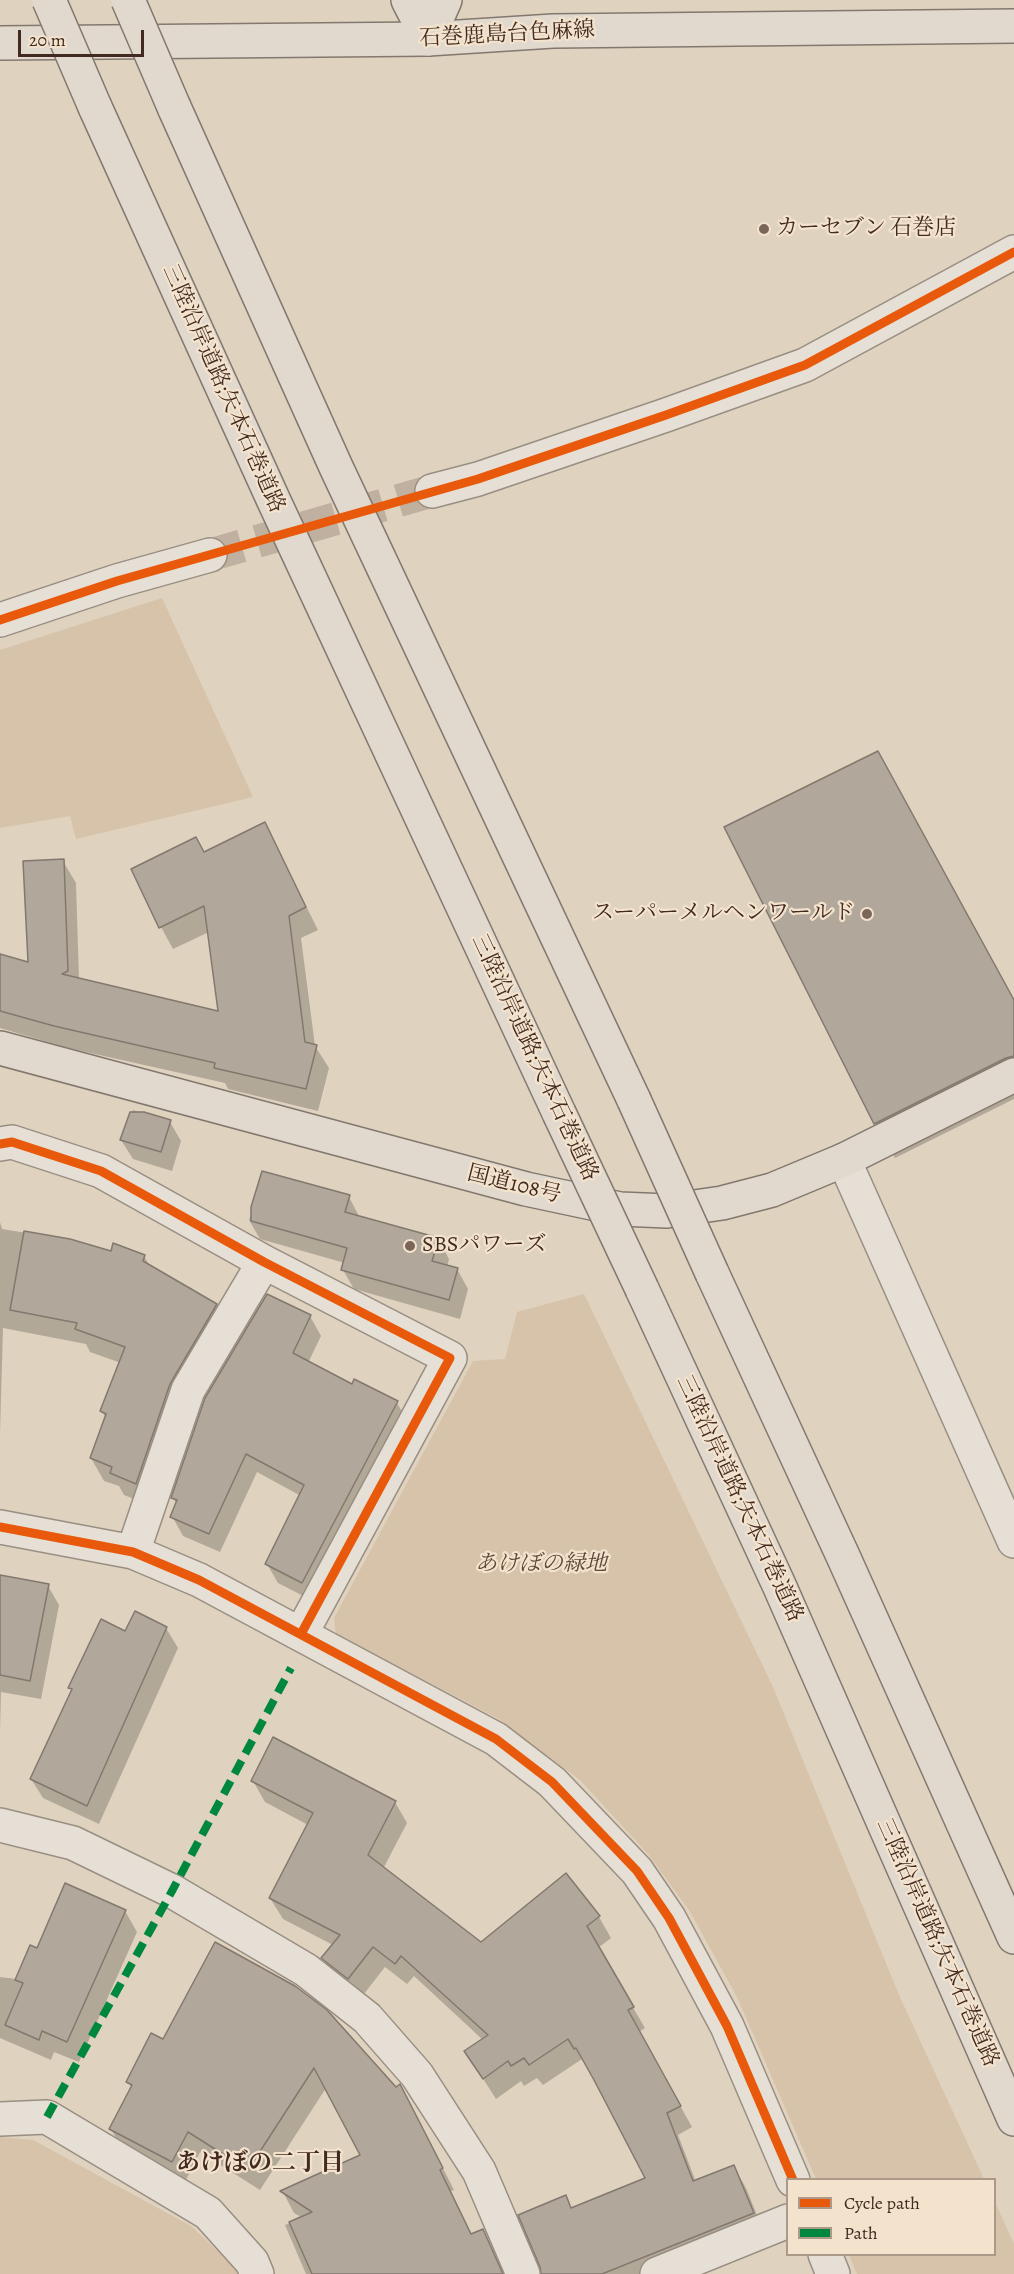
<!DOCTYPE html>
<html>
<head>
<meta charset="utf-8">
<style>
	body { margin:0 }
	#map { position:relative; width:1014px; height:2274px; overflow:hidden; background:#dfd2bf; font-family:Alegreya,serif }
	canvas { display:block }
	.legend { position:absolute; left:786px; top:2178px; width:210px; height:78px; box-sizing:border-box; background:#f3e3cd; border:2px solid #ad9988; margin:0; padding:8px 10px; list-style:none; font-size:18px; color:#432a20 }
	.legend li { display:flex; align-items:center; gap:12px; height:30px }
	.legend b { width:30px; border:2px solid #ad9988 }
	.scale { position:absolute; left:18px; top:30px; width:126px; height:27px; box-sizing:border-box; border:3px solid #432a20; border-top:0; padding-left:8px; font-size:18px; line-height:21px; white-space:nowrap; color:#432a20; -webkit-text-stroke:4px #f3e3cd; paint-order:stroke }
</style>
</head>
<body>
<div id="map">
<canvas width="1014" height="2274"></canvas>
<ul class="legend">
<li><b style="height:8px;background:#e8590c"></b>Cycle path</li>
<li><b style="height:8px;background:#00873e"></b>Path</li>
</ul>
<div class="scale">20 m</div>
</div>
<script>
const g = document.querySelector('canvas').getContext('2d');
g.lineJoin = 'round';
function fill(path, color) { g.fillStyle = color; g.fill(path, 'evenodd'); }
const shape = rows => new Path2D(rows.map(r => 'M' + r).join(''));
function trace(path, color, width, dash) { g.strokeStyle = color; g.lineWidth = width; g.lineCap = dash ? 'butt' : 'round'; g.setLineDash(dash || []); g.stroke(path); }
function label(font, color, halo, rows, align = 'center') {
  g.font = font + ' Alegreya,"Noto Serif JP",serif'; g.lineWidth = 4.5; g.setLineDash([]); g.textBaseline = 'middle'; g.strokeStyle = halo; g.fillStyle = color; for (const [text, x, y, turn = 0] of rows) {
    g.save(); g.translate(x, y); g.rotate((+turn || 0) * Math.PI / 180); g.textAlign = isNaN(turn) ? turn : align; if (halo) g.strokeText(text, 0, 0); g.fillText(text, 0, 0); g.restore();
  }
}
const green = shape([
	[162,598,253,797,76,839,70,816,0,828,0,650],
	[584,1294,773,1687,899,1995,984,2179,816,2179,737,1997,689,1910,648,1854,580,1780,497,1718,336,1634,334,1618,473,1361,505,1359,517,1312],
	[0,2137,33,2140,191,2226,235,2267,238,2274,0,2274],
	[995,2202,1014,2244,1014,2274,857,2274,849,2255,994,2254]
]);
const shadow = shape([
	[265,824,318,930,301,938,315,1046,329,1068,318,1111,228,1089,225,1083,68,1048,0,1028,0,956,30,964,63,861,76,883,79,979,220,1013,209,932,173,949,161,927,204,854],
	[1014,1002,1014,1099,895,1158,875,1123],
	[133,1110,170,1122,181,1141,172,1171,133,1159,121,1140],
	[263,1173,349,1197,360,1218,438,1239,449,1259,447,1267,457,1269,468,1289,460,1319,354,1289,343,1270,345,1263,260,1239,249,1220],
	[0,1222,2,1229,70,1240,112,1253,144,1256,151,1268,216,1305,229,1328,149,1505,124,1495,119,1486,104,1481,91,1458,106,1418,102,1411,121,1363,90,1352,86,1344,3,1328,0,1433],
	[310,1316,321,1336,308,1363,352,1386,397,1403,408,1422,313,1601,278,1583,267,1564,301,1496,257,1472,220,1552,183,1536,172,1516,177,1505,173,1498],
	[0,1576,48,1586,59,1605,41,1699,1,1692,0,1731],
	[135,1613,166,1628,178,1648,99,1824,43,1798,31,1779,72,1692,70,1688,126,1633],
	[253,1781,395,1802,407,1823,383,1869,481,1944,599,1917,611,1938,598,1948,645,2028,639,2032,692,2127,678,2135,696,2182,734,2167,746,2188,765,2235,666,2274,543,2274,565,2197,572,2209,647,2179,595,2080,582,2059,543,2085,537,2078,524,2086,521,2081,496,2099,466,2052,483,2040,414,1976,407,1984,385,1967,360,1999,335,1979,323,1958,333,1945,283,1919,270,1898,308,1825,265,1802],
	[125,1911,137,1932,79,2062,54,2052,51,2060,0,2038,0,1977,16,1979,38,1950],
	[216,1944,412,2107,454,2190,451,2191,472,2235,483,2231,504,2274,306,2274,285,2225,303,2218,294,2213,283,2192,362,2155,326,2088,260,2190,200,2152,185,2182,123,2151,111,2129,132,2088,128,2082,164,2041]
]);
const building = shape([
	[878,751,1014,1000,1014,1056,1006,1058,874,1124,724,827,878,751],
	[265,822,306,907,289,916,305,1042,317,1045,306,1089,214,1068,215,1063,54,1026,0,1011,0,954,28,962,23,861,64,859,68,971,62,974,218,1011,204,906,159,928,131,869,196,837,204,852,265,822],
	[130,1112,144,1112,171,1120,161,1152,120,1140,130,1112],
	[262,1171,350,1195,345,1212,439,1238,432,1261,458,1268,449,1300,341,1270,347,1248,251,1221,251,1207,262,1171],
	[24,1231,70,1239,111,1251,113,1243,145,1255,143,1261,217,1304,170,1384,136,1484,110,1473,112,1467,90,1458,106,1414,100,1411,125,1347,75,1329,77,1323,10,1310,24,1231],
	[267,1294,311,1315,293,1353,352,1384,354,1379,398,1401,302,1583,265,1564,304,1485,246,1454,209,1534,170,1517,177,1500,171,1498,205,1398,267,1294],
	[0,1575,49,1584,30,1681,0,1675,0,1575],
	[135,1611,167,1627,87,1806,30,1779,72,1689,68,1688,101,1619,125,1631,135,1611],
	[273,1737,396,1801,368,1855,481,1942,566,1873,600,1916,587,1926,634,2007,628,2010,681,2106,667,2113,693,2181,734,2165,754,2213,602,2274,541,2274,540,2267,518,2215,566,2195,571,2208,645,2178,594,2080,576,2048,574,2049,568,2039,529,2065,524,2058,511,2066,508,2061,483,2079,464,2051,488,2035,401,1956,395,1964,373,1947,348,1979,321,1958,340,1935,269,1898,313,1813,251,1781,273,1737],
	[65,1883,126,1910,67,2042,42,2031,39,2040,5,2025,23,1983,15,1980,30,1945,37,1948,65,1883],
	[215,1942,295,1986,327,2010,396,2087,400,2084,443,2168,440,2170,471,2234,483,2229,503,2274,312,2274,289,2222,312,2212,280,2191,360,2155,314,2068,248,2170,188,2132,172,2162,109,2129,132,2085,126,2082,151,2033,163,2039,215,1942]
]);
const minorTunnel = shape([
	[210,555,432,491]
]);
const minor = shape([
	[432,491,478,479,666,415,805,365,1014,252],
	[0,620,117,581,210,555],
	[0,1144,12,1142,101,1171,264,1262,450,1358,301,1634],
	[844,1160,1014,1541],
	[0,1527,133,1552,199,1580,496,1739,552,1782,637,1871,669,1918,727,2026,793,2180],
	[133,1552,188,1390,264,1262],
	[0,1825,73,1843,172,1891,306,1970,367,2018,417,2075,479,2171,523,2274],
	[0,2119,47,2117,208,2213,252,2262,257,2274],
	[825,2254,833,2274],
	[657,2274,788,2221]
]);
const major = shape([
	[0,43,428,39,553,31,1014,26]
]);
const highway = shape([
	[408,0,428,39],
	[428,39,445,0],
	[95,107,273,499,559,1113],
	[174,107,336,467,634,1100],
	[0,1048,526,1189,620,1209,667,1211,722,1203,772,1190,844,1160,1014,1075],
	[712,1273,843,1556,1014,1937],
	[642,1289,779,1585,1014,2119]
]);
const highwayBridge = shape([
	[49,0,95,107],
	[128,0,174,107],
	[634,1100,712,1273],
	[559,1113,642,1289]
]);
const quiet = shape([
	[47,2117,172,1891,291,1668]
]);
const cycleway = shape([
	[0,620,117,581,478,479,666,415,805,365,1014,252],
	[0,1144,12,1142,101,1171,264,1262,450,1358,301,1634],
	[0,1527,133,1552,199,1580,496,1739,552,1782,637,1871,669,1918,727,2026,793,2180]
]);
const markers = [
	[764,229,6,"#7a6558"],
	[867,914,6,"#7a6558"],
	[410,1246,6,"#7a6558"]
];
const streetNames = [
	["石巻鹿島台色麻線",507,35,-3],
	["三陸沿岸道路;矢本石巻道路",223,389,66],
	["三陸沿岸道路;矢本石巻道路",534,1058,65],
	["国道108号",514,1185,14],
	["三陸沿岸道路;矢本石巻道路",739,1499,65],
	["三陸沿岸道路;矢本石巻道路",937,1943,66]
];
const poiNames = [
	["カーセブン 石巻店",776,229],
	["スーパーメルヘンワールド",855,914,"right"],
	["SBSパワーズ",422,1246]
];
const parkNames = [
	["あけぼの緑地",541,1565]
];
const neighbourhoodNames = [
	["あけぼの二丁目",260,2164]
];
fill(green, '#d6c3aa');
fill(shadow, '#0003');
fill(building, '#b1a79a');
trace(building, '#83786e', 1.5);
trace(minorTunnel, '#c0b09f', 33, [33, 16]);
trace(minor, '#998e82', 36);
trace(major, '#83786e', 36);
trace(highway, '#83786e', 36);
trace(minor, '#e6dfd5', 33);
trace(major, '#e1d9ce', 33);
trace(highway, '#e1d9ce', 33);
trace(highwayBridge, '#83786e', 36, []);
trace(highwayBridge, '#e1d9ce', 33);
trace(quiet, '#00873e', 8, [15, 8]);
trace(cycleway, '#e8590c', 9);
for (const [x, y, r, color] of markers) { const dot = new Path2D(); dot.arc(x, y, r, 0, 2 * Math.PI); g.fillStyle = color; g.fill(dot); trace(dot, '#f3e3cd', 2); }
label('22px', '#432a20', '#f3e3cd', streetNames);
label('22px', '#432a20', '#f3e3cd', poiNames, 'left');
label('italic 22px', '#5f4638', '#f3e3cd', parkNames);
label('bold 24px', '#432a20', '#f3e3cd', neighbourhoodNames);
</script>
</body>
</html>
